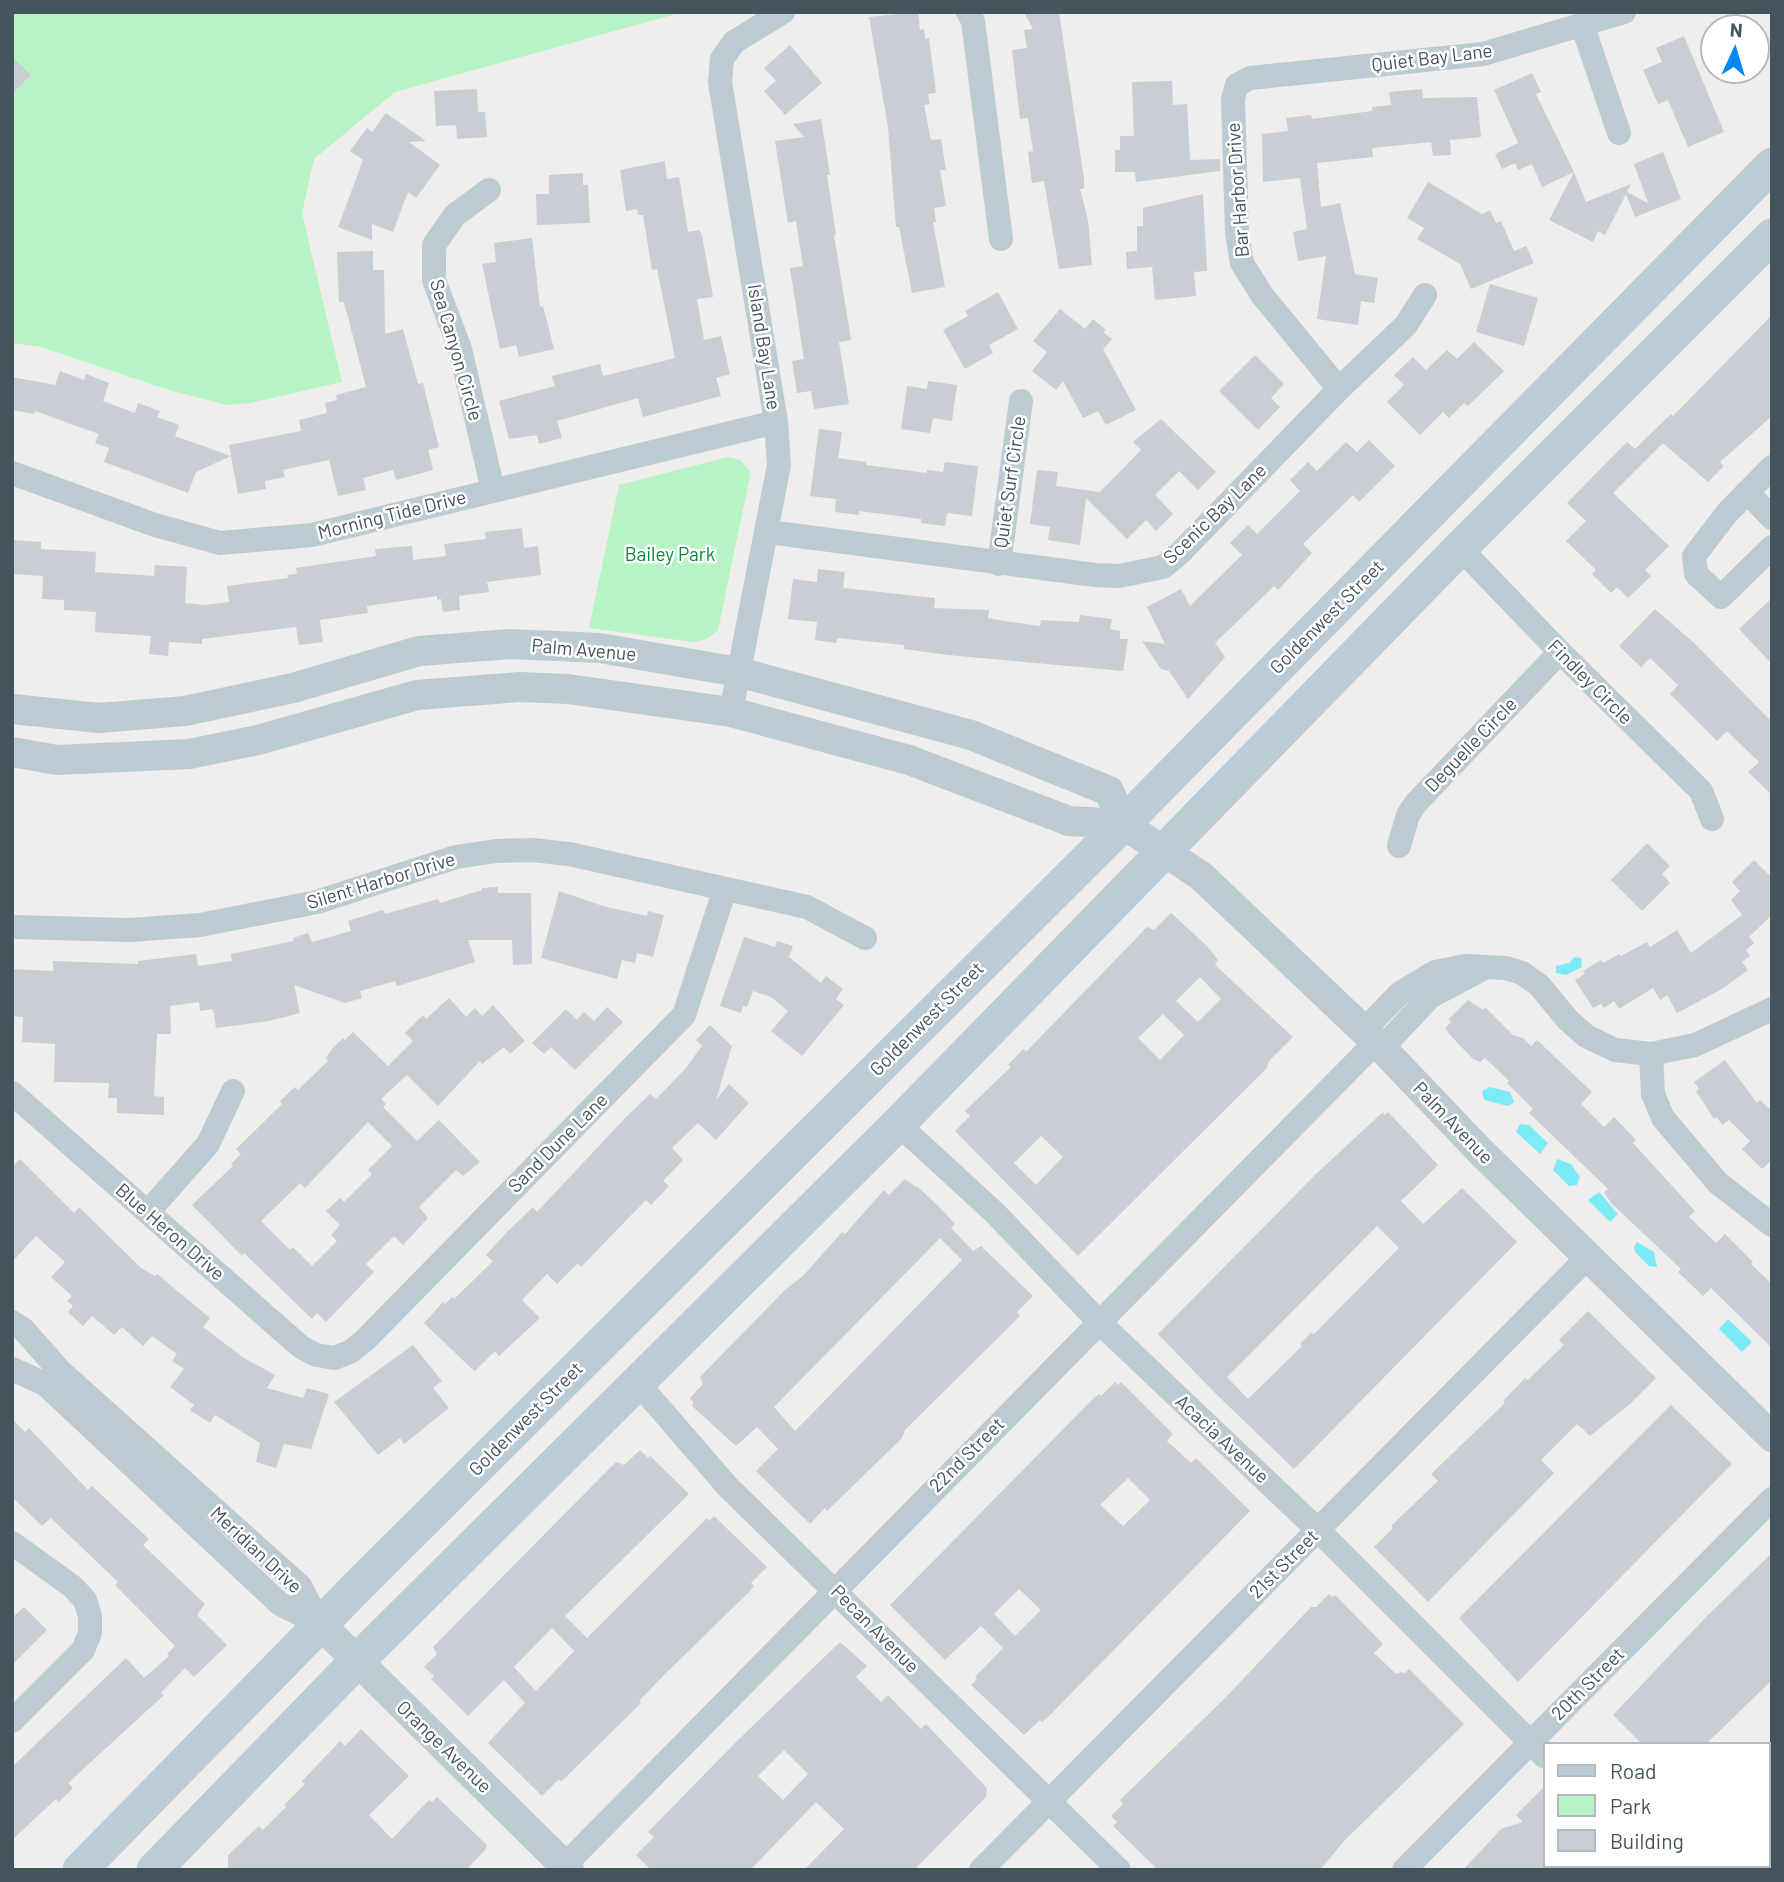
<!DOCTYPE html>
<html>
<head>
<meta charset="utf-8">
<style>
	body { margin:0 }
	#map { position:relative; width:1784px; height:1882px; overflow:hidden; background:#f0eded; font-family:Barlow,sans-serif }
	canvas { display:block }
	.frame { position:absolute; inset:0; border:14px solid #43545d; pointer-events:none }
	.legend { position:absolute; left:1543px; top:1742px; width:228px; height:126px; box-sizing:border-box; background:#fff; border:2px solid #b4bbbe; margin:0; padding:9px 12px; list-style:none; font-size:21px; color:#43545d }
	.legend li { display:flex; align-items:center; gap:14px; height:35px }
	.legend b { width:35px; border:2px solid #b4bbbe }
	.north { position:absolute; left:1700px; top:14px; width:70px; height:70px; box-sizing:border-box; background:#fff; border:2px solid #b4bbbe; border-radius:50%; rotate:4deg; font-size:19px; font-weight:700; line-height:28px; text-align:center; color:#43545d }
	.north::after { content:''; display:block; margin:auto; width:24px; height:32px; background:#0489f3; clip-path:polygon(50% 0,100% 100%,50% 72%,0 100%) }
</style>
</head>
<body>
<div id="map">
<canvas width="1784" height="1882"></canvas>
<div class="frame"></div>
<ul class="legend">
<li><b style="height:9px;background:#bbccd7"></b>Road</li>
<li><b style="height:19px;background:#b6f4c6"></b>Park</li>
<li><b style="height:19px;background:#c8ced3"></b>Building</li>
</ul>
<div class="north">N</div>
</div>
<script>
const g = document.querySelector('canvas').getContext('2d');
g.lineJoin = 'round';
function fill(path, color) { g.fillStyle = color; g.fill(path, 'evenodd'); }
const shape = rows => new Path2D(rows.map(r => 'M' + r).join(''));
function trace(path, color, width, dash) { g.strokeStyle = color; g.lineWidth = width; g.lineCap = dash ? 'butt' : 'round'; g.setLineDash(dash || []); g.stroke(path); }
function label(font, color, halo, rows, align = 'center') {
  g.font = font + ' Barlow,sans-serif'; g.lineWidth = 5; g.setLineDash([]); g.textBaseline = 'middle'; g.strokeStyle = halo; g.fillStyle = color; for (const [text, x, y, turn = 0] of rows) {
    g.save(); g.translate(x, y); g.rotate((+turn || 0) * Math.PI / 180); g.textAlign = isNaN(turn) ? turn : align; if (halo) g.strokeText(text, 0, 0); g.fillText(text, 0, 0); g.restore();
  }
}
const green = shape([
	[12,12,683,12,395,92,314,159,302,213,342,382,250,403,227,405,172,391,41,347,12,343],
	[728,457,740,460,749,470,750,476,718,630,707,639,693,642,589,628,619,485]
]);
const water = shape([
	[1574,957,1581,958,1582,967,1566,975,1556,973,1556,966,1569,963],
	[1490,1087,1510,1092,1514,1102,1508,1106,1484,1100,1482,1091],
	[1520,1124,1529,1125,1548,1143,1540,1154,1516,1132],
	[1557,1159,1571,1164,1580,1177,1577,1185,1569,1186,1553,1170],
	[1599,1192,1618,1214,1610,1222,1588,1200],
	[1637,1242,1654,1252,1657,1267,1649,1266,1635,1252,1634,1247],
	[1728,1319,1752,1342,1742,1352,1719,1329]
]);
const building = shape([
	[918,12,920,30,924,29,925,39,929,38,936,93,928,94,930,104,924,105,931,140,941,139,946,170,940,170,946,206,934,208,936,222,933,222,945,287,912,293,899,227,896,227,888,127,869,17],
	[1024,12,1059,12,1084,179,1084,189,1080,189,1088,220,1092,265,1059,269,1044,181,1032,183,1028,152,1033,151,1028,118,1020,119,1012,50,1027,48,1024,30,1033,29],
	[1684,36,1724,132,1688,147,1668,100,1658,104,1643,70,1662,62,1656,48],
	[790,45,822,83,785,115,764,91,776,81,764,68],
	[12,56,31,75,12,94],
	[1532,73,1541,92,1536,94,1574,172,1542,187,1532,164,1518,170,1515,163,1502,169,1495,154,1518,143,1494,90],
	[1172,81,1173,105,1187,104,1190,160,1220,159,1220,171,1136,182,1135,172,1115,172,1115,150,1120,150,1120,136,1134,136,1132,82],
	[477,89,478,112,485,112,487,137,457,139,456,125,436,126,434,91],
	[1422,89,1423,98,1477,97,1481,137,1450,140,1451,155,1433,156,1431,142,1372,148,1373,157,1317,163,1321,207,1340,203,1355,274,1378,278,1374,303,1361,301,1358,325,1317,319,1326,256,1298,261,1293,232,1307,229,1300,178,1263,182,1262,134,1288,131,1286,118,1311,115,1312,119,1372,111,1372,107,1391,105,1389,92],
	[386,113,426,141,409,142,440,165,416,198,408,192,393,232,372,224,372,240,338,227,363,160,350,151,367,128,372,132],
	[821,119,830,175,827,175,836,235,834,235,851,340,839,342,849,404,814,409,811,391,797,393,792,361,804,359,790,268,803,266,796,221,788,223,775,141,804,137,793,124],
	[1663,152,1681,199,1635,217,1626,194,1605,235,1598,231,1593,242,1549,220,1574,172,1586,202,1631,184,1627,192,1648,203,1634,164],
	[665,161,667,179,679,177,688,232,699,230,702,235,713,297,697,299,704,340,721,336,730,374,716,378,721,396,643,417,638,398,557,421,562,438,539,444,537,435,509,439,499,401,555,386,552,376,600,364,603,376,675,358,657,269,652,270,643,215,638,215,637,209,626,211,620,170],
	[583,173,583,185,588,185,590,223,537,225,536,194,549,194,549,175],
	[1428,182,1482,214,1490,210,1496,223,1501,221,1514,251,1526,246,1534,263,1471,289,1460,264,1417,239,1424,228,1407,218],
	[1203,194,1207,271,1194,272,1196,296,1155,300,1152,267,1127,269,1126,252,1137,251,1137,226,1143,226,1143,208],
	[532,238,540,307,543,306,554,349,519,357,516,345,500,349,482,264,496,262,494,243],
	[373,251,373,270,384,270,385,334,403,329,418,384,423,383,439,447,428,450,433,470,396,480,393,470,363,478,366,490,338,496,329,460,283,470,285,477,265,481,266,489,238,494,231,456,196,472,188,493,104,462,109,448,95,443,99,434,35,411,34,414,12,410,12,377,55,385,60,371,84,380,86,374,109,383,103,401,135,413,138,403,160,411,157,417,179,425,175,436,231,456,229,445,301,431,299,420,327,413,325,403,337,400,336,395,366,387,344,302,339,302,337,252],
	[1490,284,1538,298,1524,346,1476,332],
	[998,292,1018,329,989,345,993,353,965,369,943,330,968,316,965,311],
	[1060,309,1085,329,1093,319,1106,330,1103,332,1112,339,1103,349,1136,410,1106,425,1098,411,1083,418,1063,381,1056,390,1032,371,1047,352,1033,341],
	[1772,315,1772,416,1720,462,1724,466,1708,482,1663,443,1613,493,1669,546,1645,570,1651,576,1628,598,1617,587,1611,593,1592,574,1596,570,1566,541,1586,521,1567,503,1627,442,1635,449,1671,414,1673,416],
	[1474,342,1504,371,1468,406,1464,403,1449,418,1443,412,1420,435,1387,402,1404,385,1394,375,1413,357,1426,370,1447,350,1457,359],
	[1255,355,1284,384,1271,398,1280,407,1258,430,1219,391],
	[928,381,957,385,952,421,933,418,930,433,901,429,907,386,927,389],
	[1161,419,1216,472,1198,490,1179,471,1155,495,1173,514,1156,531,1146,520,1127,539,1086,498,1080,545,1048,540,1050,527,1030,524,1037,470,1058,472,1056,486,1100,492,1141,450,1133,442],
	[819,429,842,432,838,458,866,462,866,465,927,473,927,470,943,472,945,462,978,466,972,516,947,513,945,526,921,523,921,519,859,511,859,515,835,512,836,499,810,496],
	[1369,440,1395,466,1359,502,1353,495,1303,544,1312,553,1278,590,1274,586,1215,643,1225,657,1188,699,1169,671,1161,669,1142,641,1165,644,1147,607,1181,589,1190,606,1242,555,1230,543,1248,525,1257,534,1300,491,1290,480,1308,462,1317,471,1346,442,1357,452],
	[522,528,524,548,538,546,541,575,487,582,489,592,459,596,460,610,443,612,441,599,437,600,437,596,367,606,368,613,320,620,323,642,299,645,296,627,202,639,202,644,169,642,168,656,149,654,151,636,95,632,96,612,64,610,64,600,42,599,43,576,12,574,12,540,41,542,41,549,96,552,95,572,154,576,155,565,187,567,185,603,205,605,229,602,227,586,288,578,287,575,297,574,296,568,376,556,375,549,412,546,413,560,446,556,444,544,486,539,485,532],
	[818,569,845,572,843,588,935,598,934,608,989,610,988,618,1004,621,1040,626,1041,620,1079,622,1080,615,1112,619,1110,629,1120,631,1120,639,1128,639,1123,671,948,655,904,649,904,645,837,638,836,643,815,640,817,622,788,619,793,579,817,582],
	[1772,598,1772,664,1739,629],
	[1655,609,1693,642,1772,722,1772,795,1748,772,1759,762,1727,731,1717,741,1670,694,1678,685,1650,658,1641,667,1619,646],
	[1647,843,1670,866,1662,874,1670,883,1642,911,1611,880],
	[1754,860,1772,878,1772,915,1749,937,1754,943,1746,950,1750,956,1742,962,1748,970,1722,989,1677,1013,1667,995,1660,1000,1653,988,1619,1009,1614,1001,1604,1008,1601,1004,1593,1008,1575,980,1585,974,1583,971,1601,960,1603,963,1619,954,1621,956,1647,942,1650,947,1677,930,1691,953,1742,915,1731,900,1740,891,1732,882],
	[498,887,498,893,531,893,532,964,513,965,512,940,468,940,475,962,401,985,397,986,395,981,360,991,362,998,345,1003,294,985,300,1013,269,1021,216,1028,213,1009,200,1011,199,1002,170,1006,171,1034,157,1034,154,1096,164,1097,164,1115,117,1113,117,1098,108,1098,109,1083,54,1082,55,1044,22,1042,23,1017,12,1016,12,969,53,971,53,961,138,964,138,961,196,954,198,966,232,961,231,954,294,941,293,938,308,933,312,942,351,931,348,921,383,910,385,914,438,899,440,903,482,890,482,888],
	[559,891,606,907,647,916,648,911,664,915,653,957,637,953,635,963,622,960,617,979,541,958],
	[1171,913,1207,946,1218,960,1215,965,1293,1037,1269,1061,1267,1068,1078,1256,955,1131,970,1116,965,1111,1011,1067,1008,1065,1023,1049,1026,1052,1147,927,1154,930],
	[1200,977,1221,999,1198,1022,1176,1001],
	[1163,1014,1184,1035,1160,1060,1138,1038],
	[1041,1136,1063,1157,1036,1185,1014,1163],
	[744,937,775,947,777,941,793,946,789,957,821,983,826,976,843,989,836,999,844,1005,802,1056,771,1031,788,1011,771,997,753,991,747,1007,743,1006,741,1013,720,1006],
	[449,998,466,1017,475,1008,482,1016,493,1005,525,1041,510,1054,504,1047,482,1064,480,1061,438,1106,407,1075,381,1099,386,1104,383,1107,417,1141,439,1120,480,1162,463,1176,456,1170,419,1207,428,1218,403,1245,394,1236,366,1264,374,1272,326,1322,317,1313,312,1319,244,1253,242,1256,192,1205,233,1166,231,1164,241,1154,236,1149,282,1104,280,1101,295,1087,298,1090,328,1061,326,1058,332,1049,343,1038,345,1040,353,1032,388,1066,413,1041,405,1033,423,1015,426,1019],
	[368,1122,392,1146,368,1170,372,1174,344,1202,340,1198,326,1211,340,1225,331,1235,337,1241,312,1266,293,1247,290,1250,261,1221,300,1183,305,1188],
	[1468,1000,1483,1010,1485,1007,1513,1035,1523,1038,1531,1046,1537,1040,1592,1092,1581,1104,1604,1127,1614,1117,1636,1140,1633,1143,1695,1211,1689,1217,1716,1243,1725,1234,1753,1262,1751,1264,1772,1284,1772,1348,1711,1288,1703,1296,1678,1272,1681,1269,1611,1203,1604,1192,1608,1189,1529,1113,1533,1109,1507,1083,1509,1081,1485,1058,1480,1062,1473,1059,1451,1036,1445,1028,1451,1022,1449,1019],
	[607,1007,623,1022,575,1070,551,1047,544,1054,532,1043,566,1009,577,1020,584,1012,594,1021],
	[710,1025,732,1046,716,1100,729,1084,749,1103,716,1140,698,1123,672,1148,683,1160,663,1181,669,1186,651,1205,646,1200,581,1267,578,1263,557,1284,547,1274,522,1300,540,1318,499,1356,495,1351,475,1371,472,1369,424,1323,443,1302,445,1304,452,1297,454,1299,493,1261,486,1255,507,1232,533,1207,537,1212,625,1118,650,1094,656,1099,685,1069,702,1046,696,1040],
	[1725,1060,1757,1103,1760,1100,1772,1111,1772,1160,1762,1169,1742,1149,1750,1141,1729,1120,1722,1125,1717,1117,1714,1119,1696,1091,1699,1089,1694,1082],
	[1383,1112,1385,1115,1388,1112,1438,1165,1401,1201,1423,1224,1462,1188,1517,1242,1294,1469,1214,1392,1158,1334,1317,1173],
	[1377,1226,1399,1248,1314,1334,1311,1333,1300,1344,1302,1346,1248,1399,1227,1377],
	[20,1159,74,1213,79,1207,141,1268,155,1276,157,1274,210,1318,203,1327,244,1358,275,1375,267,1388,303,1398,307,1388,329,1394,311,1449,284,1444,276,1468,256,1462,260,1443,215,1415,210,1423,190,1410,194,1405,170,1387,184,1369,172,1361,177,1354,152,1336,143,1346,122,1327,114,1335,92,1316,83,1326,68,1312,73,1306,67,1301,72,1296,51,1277,65,1262,36,1236,12,1262,12,1167],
	[905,1179,916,1187,917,1186,943,1211,955,1224,951,1228,973,1251,981,1246,1033,1296,1017,1312,1020,1316,905,1430,902,1438,827,1511,825,1508,810,1524,756,1471,778,1449,757,1427,736,1446,692,1406,693,1402,690,1398,703,1384,700,1377,785,1290,803,1276,842,1232,845,1234,884,1190,889,1195],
	[940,1238,962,1260,795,1431,774,1407],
	[1588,1311,1656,1378,1631,1403,1590,1436,1577,1424,1541,1460,1554,1473,1428,1602,1374,1547,1393,1528,1391,1526,1438,1481,1431,1474,1505,1403,1503,1401,1525,1378,1528,1380,1564,1345,1559,1340],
	[413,1345,442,1381,433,1388,449,1408,404,1444,400,1438,378,1455,334,1402],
	[1115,1382,1118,1385,1121,1382,1173,1434,1167,1441,1191,1463,1196,1458,1250,1511,1049,1716,1042,1722,1040,1720,1024,1735,971,1685,977,1679,975,1677,1003,1648,981,1626,945,1660,890,1605,1092,1400,1099,1394,1101,1396],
	[1128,1478,1150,1500,1123,1526,1100,1505],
	[1019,1589,1041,1610,1015,1636,994,1614],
	[1671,1405,1732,1464,1518,1682,1459,1618],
	[12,1419,25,1432,29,1428,88,1490,92,1486,149,1539,143,1545,205,1604,197,1615,227,1645,194,1677,185,1668,161,1693,164,1695,68,1783,73,1788,59,1802,56,1799,12,1840,12,1767,126,1658,144,1678,169,1656,167,1654,175,1646,115,1585,118,1582,51,1518,42,1526,12,1497],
	[640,1450,648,1458,650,1456,689,1494,565,1616,587,1638,707,1518,709,1521,714,1516,767,1567,751,1583,754,1586,749,1592,664,1675,639,1701,641,1703,561,1782,559,1779,542,1796,488,1743,525,1703,504,1680,468,1716,431,1679,434,1676,424,1667,437,1654,433,1647,603,1475,616,1462,624,1465],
	[552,1628,574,1651,536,1691,514,1667],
	[1772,1553,1772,1680,1706,1744,1642,1744,1613,1715,1707,1616],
	[1329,1594,1332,1597,1335,1595,1383,1644,1374,1653,1396,1674,1402,1672,1404,1674,1409,1669,1464,1724,1344,1841,1320,1870,1158,1870,1113,1826,1117,1822,1111,1816,1123,1804,1120,1800,1226,1697,1311,1607,1316,1607],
	[24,1607,47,1630,12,1665,12,1618],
	[840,1642,867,1666,856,1677,881,1702,888,1695,921,1729,926,1724,987,1788,986,1797,914,1870,804,1870,844,1829,816,1802,750,1870,651,1870,636,1855,654,1837,648,1832,737,1741],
	[784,1750,808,1774,783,1800,758,1776],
	[361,1729,409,1776,369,1815,392,1839,429,1800,432,1802,437,1797,487,1845,485,1850,466,1870,228,1870,228,1855,259,1826,263,1830,286,1807,284,1805,305,1784,302,1781,340,1741,345,1746],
	[1544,1787,1544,1870,1463,1870,1501,1829,1523,1822,1516,1815]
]);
const minor = shape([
	[968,12,973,21,1001,239],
	[1583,27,1619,133],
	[489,190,455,215,434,245,434,280,460,349,493,490],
	[1339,389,1262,295,1242,263,1237,233,1233,99,1237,85,1250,78,1483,54,1624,12],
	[1772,467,1727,513,1694,556,1696,574,1721,597,1772,547],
	[12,473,155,525,220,543,312,535,776,422],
	[1747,492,1772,518],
	[769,532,1095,575,1119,576,1163,567,1181,552,1339,389,1406,325,1425,295],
	[1460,548,1560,652,1701,791,1712,819],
	[999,564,1021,401],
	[731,712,779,465,776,422,720,82,722,59,734,42,783,12],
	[1399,846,1408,815,1416,803,1560,652],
	[12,927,130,930,200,925,317,902,456,857,496,851,532,850,569,854,807,907,865,938],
	[1364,1030,1400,993,1435,972,1465,966,1506,968,1522,973,1539,985,1568,1020,1586,1036,1615,1050,1651,1054,1653,1094,1663,1118,1718,1183,1772,1225],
	[1382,1048,1430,997,1479,971],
	[1651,1054,1695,1045,1772,1009],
	[12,1093,301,1347,316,1355,334,1358,350,1352,365,1340,684,1015,725,889],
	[898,1124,995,1213,1099,1322,1318,1530,1544,1756],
	[148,1212,208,1144,233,1091],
	[12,1322,23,1329,60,1371,300,1586,320,1624],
	[12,1369,45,1384,280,1604,320,1624],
	[637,1382,728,1487,1119,1870],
	[12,1543,73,1587,85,1600,90,1616,90,1633,83,1650,12,1721],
	[1655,1866,1658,1870],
	[560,1870,1376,1042],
	[981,1870,1588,1257],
	[1404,1870,1772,1499]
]);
const tertiary = shape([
	[12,709,99,718,185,711,293,688,419,651,510,644,600,648,738,672,971,735,1109,791,1123,824],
	[12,752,57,760,189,754,258,740,417,695,520,687,568,689,731,712,909,760,1069,821,1123,824,1201,876,1376,1042,1481,1152,1772,1437],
	[320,1624,569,1870]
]);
const secondary = shape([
	[80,1870,356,1588,1123,824,1772,165],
	[154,1870,356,1662,898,1124,1460,548,1772,236]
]);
const streetNames = [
	["Quiet Bay Lane",1432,58,-7],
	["Bar Harbor Drive",1238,190,-94],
	["Island Bay Lane",764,347,81],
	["Sea Canyon Circle",456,350,74],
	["Quiet Surf Circle",1010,482,-82],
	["Scenic Bay Lane",1215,514,-44],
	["Morning Tide Drive",392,515,-14],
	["Goldenwest Street",1327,617,-45],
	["Palm Avenue",584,650,5],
	["Findley Circle",1590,682,45],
	["Deguelle Circle",1471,745,-46],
	["Silent Harbor Drive",381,881,-17],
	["Goldenwest Street",927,1019,-45],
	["Palm Avenue",1453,1123,46],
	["Sand Dune Lane",558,1143,-45],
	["Blue Heron Drive",170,1232,41],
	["Goldenwest Street",526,1419,-45],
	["Acacia Avenue",1222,1439,43],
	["22nd Street",967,1455,-45],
	["Meridian Drive",256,1550,43],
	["21st Street",1284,1564,-45],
	["Pecan Avenue",875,1629,45],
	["20th Street",1588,1684,-45],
	["Orange Avenue",444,1747,44]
];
const parkNames = [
	["Bailey Park",670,555]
];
fill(green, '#b6f4c6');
fill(water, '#7debf6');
fill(building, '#c8ced3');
trace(minor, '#bccad2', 24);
trace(tertiary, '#bccad2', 30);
trace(secondary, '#bbccd7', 35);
label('19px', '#43545d', '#fff', streetNames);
label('19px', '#0c863a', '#fff', parkNames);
</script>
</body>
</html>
